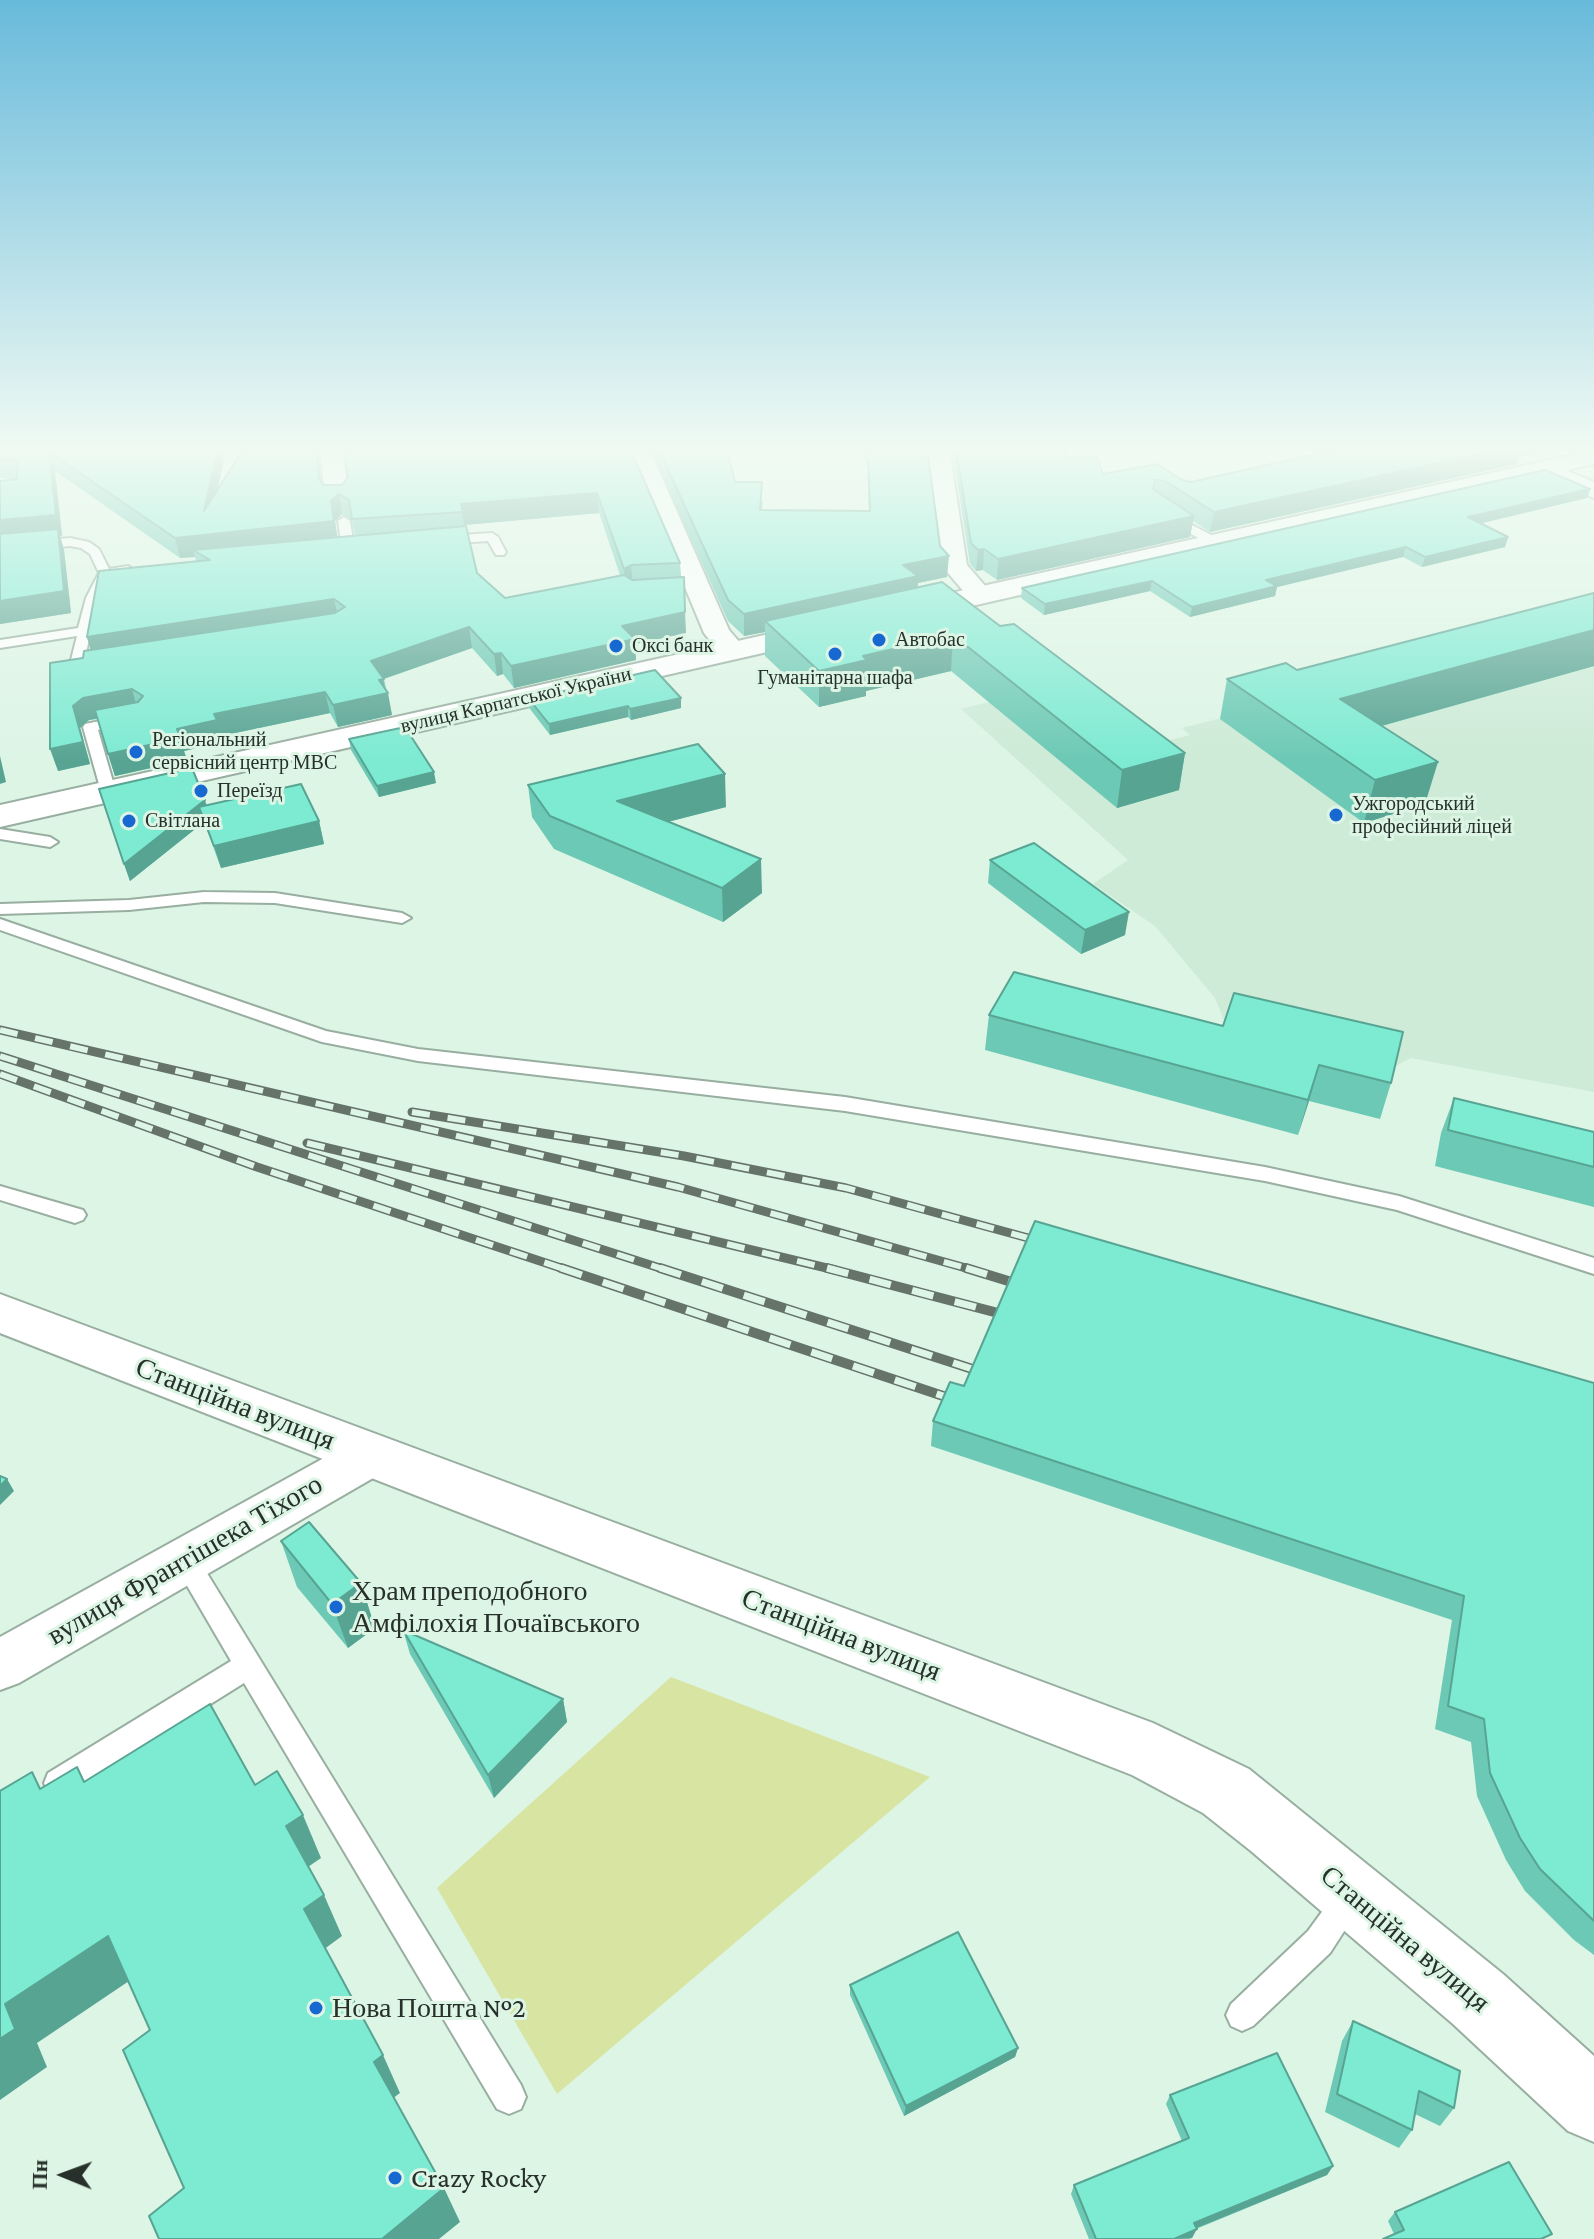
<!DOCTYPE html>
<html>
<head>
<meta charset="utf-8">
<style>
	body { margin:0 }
	#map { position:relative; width:1594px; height:2239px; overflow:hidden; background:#ddf5e5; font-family:"Crimson Pro",serif }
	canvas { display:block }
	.north { position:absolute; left:24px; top:2135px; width:80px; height:80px; -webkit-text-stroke:6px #ddf5e5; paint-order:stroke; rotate:271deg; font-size:22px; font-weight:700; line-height:32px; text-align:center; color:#27302a }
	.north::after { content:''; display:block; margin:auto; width:28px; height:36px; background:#27302a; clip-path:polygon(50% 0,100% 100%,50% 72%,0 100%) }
</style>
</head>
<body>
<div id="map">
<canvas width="1594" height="2239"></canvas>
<div class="north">Пн</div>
</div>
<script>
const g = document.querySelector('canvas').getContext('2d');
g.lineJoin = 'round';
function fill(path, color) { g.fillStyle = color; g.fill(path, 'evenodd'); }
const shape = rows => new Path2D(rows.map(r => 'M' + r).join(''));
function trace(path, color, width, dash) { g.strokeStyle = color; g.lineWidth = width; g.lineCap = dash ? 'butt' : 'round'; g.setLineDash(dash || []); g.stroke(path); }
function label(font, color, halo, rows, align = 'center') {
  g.font = font + ' "Crimson Pro",serif'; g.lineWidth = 6; g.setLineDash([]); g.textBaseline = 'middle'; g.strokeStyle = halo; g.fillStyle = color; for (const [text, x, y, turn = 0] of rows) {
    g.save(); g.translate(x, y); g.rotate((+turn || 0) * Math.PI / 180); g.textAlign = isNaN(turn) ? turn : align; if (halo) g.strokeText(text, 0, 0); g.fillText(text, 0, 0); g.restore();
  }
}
const built = shape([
	[1594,623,1594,1092,1411,1058,1392,1068,1227,1028,1215,998,1155,926,1093,884,1128,860,961,709,1081,679,1167,741,1190,735,1182,728]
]);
const green = shape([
	[671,1677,930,1777,557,2094,437,1888]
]);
const lane = shape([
	[344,517,350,521,354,547,348,551,342,547,338,521,344,517],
	[1188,523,1219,539,1221,542,1211,545,1184,530,1182,527,1188,523],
	[492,533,498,537,506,552,504,555,496,555,488,541,443,544,437,540,443,536,492,533],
	[70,538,89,542,99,549,109,569,128,566,134,570,110,576,98,598,84,662,94,661,101,665,76,672,69,668,77,636,0,648,0,640,78,628,86,598,99,573,90,554,81,548,70,546,0,552,0,544,70,538],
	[126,716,133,720,131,723,98,730,116,792,114,795,102,795,83,727,85,724,126,716],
	[0,829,50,837,58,842,50,847,0,839,0,829],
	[204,892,275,893,402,913,411,918,402,923,275,903,204,902,129,910,0,914,0,904,129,900,204,892],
	[0,919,326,1031,418,1049,845,1097,1265,1167,1399,1196,1594,1258,1594,1274,1397,1210,1265,1181,845,1111,418,1061,322,1042,0,930,0,919],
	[0,1186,83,1210,86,1215,83,1220,75,1223,0,1200,0,1186],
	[185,1549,194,1552,521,2085,526,2097,521,2109,509,2114,497,2109,244,1683,68,1793,58,1797,48,1793,44,1783,48,1773,231,1661,172,1560,176,1552,185,1549],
	[1348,1887,1359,1891,1363,1902,1330,1953,1253,2026,1242,2031,1231,2026,1226,2015,1231,2004,1308,1931,1337,1891,1348,1887]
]);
const street = shape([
	[320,448,342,448,349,497,345,502,337,504,329,502,325,497,320,448],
	[627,448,649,448,729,630,747,651,743,657,733,659,723,657,704,633,627,448],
	[927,448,949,448,967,565,993,595,989,600,971,600,942,566,927,448],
	[1544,461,1594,482,1594,498,1536,473,1533,468,1536,463,1544,461],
	[370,1436,387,1442,395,1456,387,1470,19,1683,0,1690,0,1637,353,1442,370,1436]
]);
const secondary = shape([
	[1594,450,1594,464,906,621,896,618,892,612,896,606,906,603,1594,450],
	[823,622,833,625,838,631,833,637,0,827,0,805,823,622],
	[0,1294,1153,1723,1249,1769,1503,1974,1594,2056,1594,2142,1568,2131,1453,2024,1251,1851,1203,1813,1132,1775,0,1333,0,1294]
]);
const railFar1 = shape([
	[0,1030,678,1187,973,1270],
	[0,1056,666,1270],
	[0,1074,257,1167,567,1270],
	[412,1112,684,1156,846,1188,1050,1244],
	[307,1143,835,1270]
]);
const rail = shape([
	[561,1268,964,1403],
	[660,1268,994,1376],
	[827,1268,1017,1318],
	[966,1268,1031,1288]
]);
const wall = shape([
	[0,448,226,448,218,490,321,481,324,485,342,485,630,448,680,563,686,633,635,644,636,660,514,688,503,674,497,676,472,648,384,679,392,715,338,727,330,713,221,736,222,742,184,751,187,760,115,776,97,719,89,720,80,728,90,764,58,771,83,658,91,650,87,637,196,562,195,557,180,558,55,471,62,536,60,536,64,550,71,613,0,624,0,481,17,479,0,478],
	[599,513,620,575,505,598,477,573,464,525],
	[342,514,352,520,355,535,337,537,335,521],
	[650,448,727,448,735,482,763,502,762,510,869,511,867,467,861,448,927,448,940,546,947,577,918,583,917,587,1000,626,1185,753,1179,790,1117,808,951,671,866,691,866,696,819,707,765,656,765,632,744,636,728,621],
	[952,448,1064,448,1067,457,1103,474,1191,482,1519,457,1517,464,1210,532,1193,521,1190,537,997,580,983,570,976,571,970,564],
	[1590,489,1587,498,1480,523,1508,537,1505,547,1422,567,1403,557,1277,587,1275,596,1190,617,1150,591,1044,615,1021,598,1022,588],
	[1594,666,1382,726,1425,804,1364,823,1220,719,1227,679,1297,670],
	[529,699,681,708,631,720,628,717,550,735,530,709],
	[349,739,436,783,379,797,351,750],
	[528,785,726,807,668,822,762,893,723,922,554,849,532,817],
	[99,789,319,821,324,844,221,868,204,822,130,881],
	[990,860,1125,935,1081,954,988,883],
	[989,1015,1223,1026,1391,1083,1380,1119,1309,1101,1298,1135,985,1050],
	[1454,1098,1594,1132,1594,1207,1435,1166,1441,1133],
	[1594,1383,1594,1955,1574,1940,1525,1891,1506,1860,1477,1796,1471,1742,1435,1729,1452,1620,931,1446,933,1421,964,1386],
	[281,1541,361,1583,375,1628,348,1648,297,1587],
	[403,1630,563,1699,567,1722,494,1798,410,1654],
	[850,1985,1018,2048,1015,2057,904,2116,850,1995],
	[1353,2021,1454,2108,1440,2126,1415,2114,1412,2130,1399,2148,1325,2112,1342,2041],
	[1170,2095,1333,2166,1327,2175,1196,2229,1192,2238,1189,2239,1089,2239,1071,2194,1074,2185,1182,2141,1166,2104],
	[1395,2212,1546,2239,1394,2234,1388,2221]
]);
const shadedWall = shape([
	[218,448,226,448,209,532,204,511],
	[316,448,318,448,323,499,319,479],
	[1508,448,1561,448,1519,457,1517,464,1210,532,1214,512],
	[49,452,55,471,62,536,60,536,64,550,71,613,0,624,0,520],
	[1590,489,1587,498,1466,527,1468,517],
	[597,493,599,513,464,525,461,504],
	[339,494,342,514,335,521,338,541,193,550,195,557,180,558,175,538,331,501],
	[1194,516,1190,537,997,580,998,559],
	[1508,537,1505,547,1422,567,1425,557],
	[1406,547,1403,557,1277,587,1275,596,1190,617,1192,607,1266,580],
	[984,549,983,570,976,571,978,550],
	[949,556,947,577,918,583,917,598,765,621,765,632,744,636,744,614,903,565],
	[631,565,633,586,626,590,624,569],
	[1152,581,1150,591,1044,615,1045,604],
	[334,599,339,620,93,659,87,637],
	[685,612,686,633,635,644,636,660,514,688,511,666,622,626],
	[469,627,472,648,383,679,386,693,388,693,392,715,338,727,333,705,371,661],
	[1594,630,1594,666,1331,740,1340,699],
	[953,635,951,671,866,691,866,696,819,707,819,671,863,656],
	[501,653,503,674,497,676,494,654],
	[132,689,138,711,89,720,80,728,90,764,58,771,50,749,73,706,83,698],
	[325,692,330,713,221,736,222,742,184,751,187,760,115,776,108,754,214,714],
	[681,698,681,708,631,720,630,709],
	[628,706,628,717,550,735,549,724],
	[1185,753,1179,790,1117,808,1122,770],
	[0,756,6,782,0,784],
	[1438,762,1425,804,1364,823,1375,780],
	[434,772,436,783,379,797,377,786],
	[725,774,726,807,620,834,617,801],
	[205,800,210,817,199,807,204,822,130,881,124,864],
	[319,821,324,844,221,868,214,846],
	[761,859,762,893,723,922,722,888],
	[1129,912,1125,935,1081,954,1085,930],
	[1319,1065,1309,1101,1298,1135,1308,1100],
	[7,1479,14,1491,0,1505,0,1486],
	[361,1583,375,1628,348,1648,332,1604],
	[563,1699,567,1722,494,1798,488,1775],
	[303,1815,321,1858,305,1869,286,1826],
	[324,1895,342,1936,323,1950,304,1909],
	[108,1936,135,1977,37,2043,47,2067,0,2100,0,2039,5,2004],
	[1018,2048,1015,2057,904,2116,906,2106],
	[383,2055,400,2093,392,2099,374,2062],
	[1333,2166,1327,2175,1189,2231,1194,2223],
	[444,2188,460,2222,439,2239,382,2239],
	[1197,2229,1192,2238,1174,2239]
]);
const building = shape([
	[0,448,218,448,204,511,244,448,316,448,319,479,324,485,342,485,348,477,344,448,630,448,680,563,631,565,624,569,597,493,461,504,463,512,352,519,349,500,339,494,331,501,334,521,175,538,49,452,56,515,0,520,0,481,17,479,18,460,0,459,0,448],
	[658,448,727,448,735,482,762,482,760,510,870,511,868,448,927,448,940,546,949,556,903,565,918,576,744,614,728,600,658,448],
	[956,448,1064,448,1067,457,1097,457,1103,474,1157,464,1182,480,1191,482,1343,448,1508,448,1214,512,1165,481,1155,480,1153,489,1194,516,998,559,984,549,978,550,971,543,956,448],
	[1545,470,1590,489,1468,517,1508,537,1425,557,1406,547,1266,580,1277,586,1192,607,1152,581,1045,604,1022,588,1545,470],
	[466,526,477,573,505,598,624,575,632,580,684,577,685,612,622,626,635,639,511,666,501,653,494,654,469,627,371,661,384,679,379,680,388,693,333,705,325,692,214,714,217,720,177,729,181,738,108,754,95,710,138,702,143,696,132,689,83,698,73,706,83,742,50,749,50,663,83,658,84,651,335,613,345,607,334,599,87,637,99,571,210,560,193,550,466,526],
	[58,529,64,591,0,601,0,534,58,529],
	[942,582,1000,626,1014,624,1185,753,1122,770,953,635,863,656,867,660,819,671,765,621,942,582],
	[1594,593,1594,630,1340,699,1438,762,1375,780,1227,679,1286,663,1297,670,1594,593],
	[655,670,681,698,630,709,628,706,549,724,529,699,655,670],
	[405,727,434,772,377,786,349,739,405,727],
	[698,744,725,774,617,801,761,859,722,888,550,816,528,785,698,744],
	[192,768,205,800,124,864,99,789,192,768],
	[301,784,319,821,214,846,199,807,301,784],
	[1034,843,1129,912,1085,930,990,860,1034,843],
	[1014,972,1223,1026,1234,993,1403,1032,1391,1083,1319,1065,1308,1100,989,1015,1014,972],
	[1454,1098,1594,1132,1594,1167,1448,1130,1454,1098],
	[1035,1221,1594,1383,1594,1921,1540,1869,1520,1838,1490,1773,1484,1719,1448,1706,1464,1596,933,1421,950,1382,964,1386,1035,1221],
	[0,1476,7,1479,0,1486,0,1476],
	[309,1522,361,1583,332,1604,281,1541,309,1522],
	[403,1630,563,1699,488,1775,403,1630],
	[210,1704,255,1785,277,1771,303,1815,286,1826,324,1895,304,1909,383,2055,374,2062,444,2188,382,2239,159,2239,149,2216,184,2188,123,2050,150,2030,108,1936,5,2004,15,2029,0,2039,0,1791,32,1772,40,1789,77,1767,84,1782,210,1704],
	[958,1932,1018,2048,906,2106,850,1985,958,1932],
	[1353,2021,1460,2071,1454,2108,1419,2091,1412,2130,1337,2094,1353,2021],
	[1277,2053,1333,2166,1194,2223,1197,2229,1174,2239,1096,2239,1074,2185,1189,2138,1170,2095,1277,2053],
	[1509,2162,1552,2234,1541,2239,1383,2239,1404,2230,1395,2212,1509,2162]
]);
const markers = [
	[879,640,8,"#1868d2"],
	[616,646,8,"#1868d2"],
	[835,654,8,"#1868d2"],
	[136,752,8,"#1868d2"],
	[201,791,8,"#1868d2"],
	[1336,815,8,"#1868d2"],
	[129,821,8,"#1868d2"],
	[336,1607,8,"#1868d2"],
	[316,2008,8,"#1868d2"],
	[395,2178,8,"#1868d2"]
];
const farPoinames = [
	["Автобас",895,640],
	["Оксі банк",632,646],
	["Гуманітарна шафа",835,678,"center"],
	["Регіональний",152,740],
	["сервісний центр МВС",152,763],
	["Переїзд",217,791],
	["Ужгородський",1352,804],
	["професійний ліцей",1352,827],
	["Світлана",145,821]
];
const farStreetnames = [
	["вулиця Карпатської України",516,700,-13]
];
const nearStreetnames = [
	["Станційна вулиця",235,1404,21],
	["вулиця Франтішека Тіхого",185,1560,-30],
	["Станційна вулиця",841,1635,21],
	["Станційна вулиця",1405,1939,40]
];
const nearPoinames = [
	["Храм преподобного",352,1591],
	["Амфілохія Почаївського",352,1623],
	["Нова Пошта №2",332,2008],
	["Crazy Rocky",411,2178]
];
fill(built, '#cdebd7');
fill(green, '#d7e4a2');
trace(lane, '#98aea0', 4);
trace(street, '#98aea0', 4);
trace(secondary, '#98aea0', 4);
fill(lane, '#fff');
fill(street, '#fff');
fill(secondary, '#fff');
trace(railFar1, '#657369', 9);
trace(rail, '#657369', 10);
trace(railFar1, '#ddf5e5', 6, [18]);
trace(rail, '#ddf5e5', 7, [22]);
fill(wall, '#6cc9b5');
fill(shadedWall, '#58a493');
fill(building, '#7dead2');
trace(building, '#58a493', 2);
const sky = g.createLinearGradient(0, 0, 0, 761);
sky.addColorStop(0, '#68badb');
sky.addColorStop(0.59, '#f0faf3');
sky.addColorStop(1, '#f0faf300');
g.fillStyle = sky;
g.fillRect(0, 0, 1594, 761);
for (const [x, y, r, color] of markers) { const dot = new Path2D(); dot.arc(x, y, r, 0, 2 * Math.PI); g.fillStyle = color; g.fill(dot); trace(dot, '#ddf5e5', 3); }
label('20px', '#27302a', '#ddf5e5', farPoinames, 'left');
label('20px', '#27302a', '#ddf5e5', farStreetnames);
label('28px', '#27302a', '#ddf5e5', nearStreetnames);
label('28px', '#27302a', '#ddf5e5', nearPoinames, 'left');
</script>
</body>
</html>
